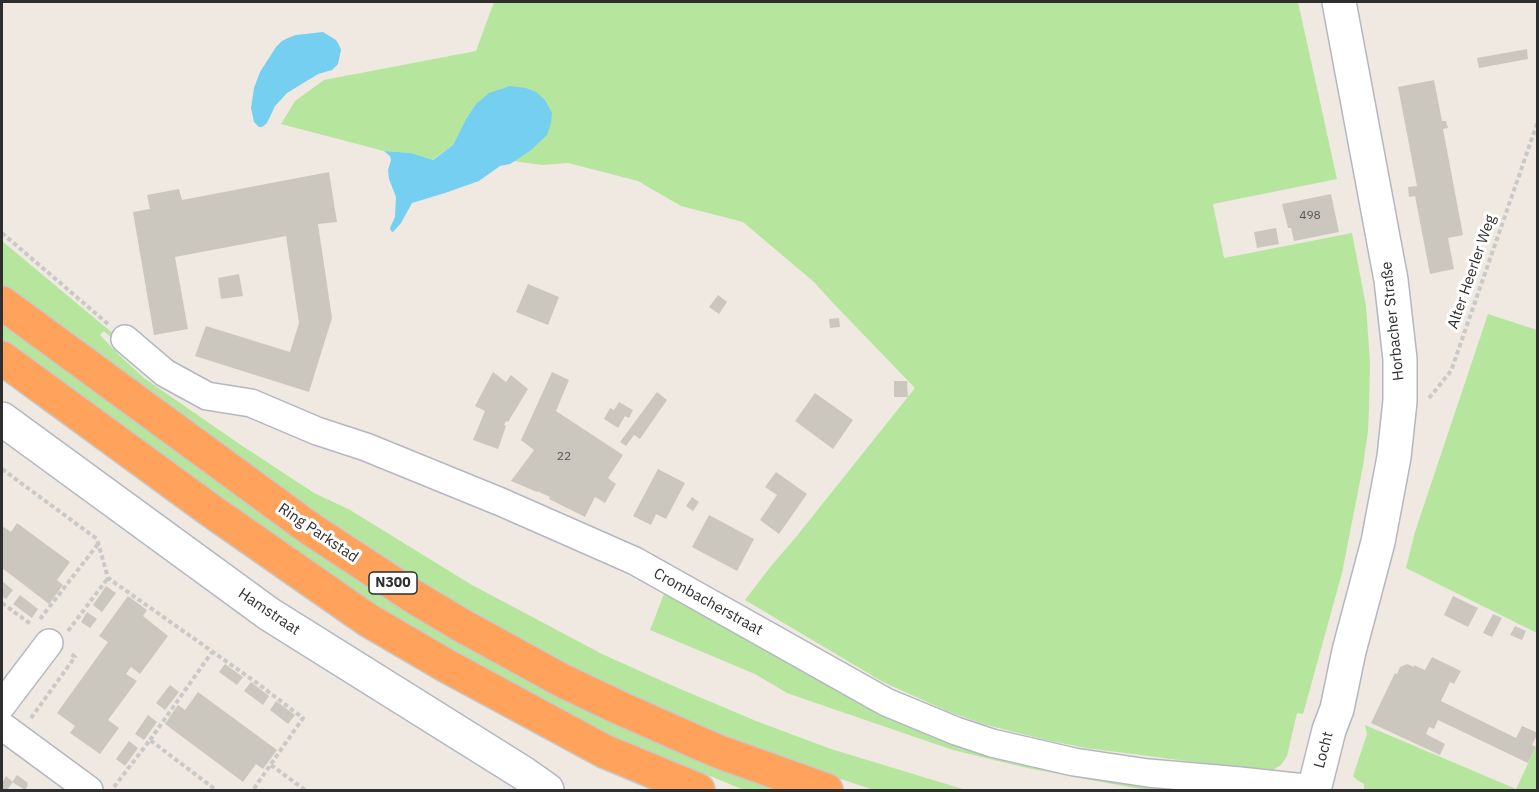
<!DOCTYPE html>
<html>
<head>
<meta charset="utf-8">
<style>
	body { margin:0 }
	#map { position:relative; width:1539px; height:792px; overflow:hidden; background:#efe9e1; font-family:"IBM Plex Sans",sans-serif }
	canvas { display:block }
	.frame { position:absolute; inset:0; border:3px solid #2e2e2e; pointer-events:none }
</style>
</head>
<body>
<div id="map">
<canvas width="1539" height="792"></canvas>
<div class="frame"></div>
</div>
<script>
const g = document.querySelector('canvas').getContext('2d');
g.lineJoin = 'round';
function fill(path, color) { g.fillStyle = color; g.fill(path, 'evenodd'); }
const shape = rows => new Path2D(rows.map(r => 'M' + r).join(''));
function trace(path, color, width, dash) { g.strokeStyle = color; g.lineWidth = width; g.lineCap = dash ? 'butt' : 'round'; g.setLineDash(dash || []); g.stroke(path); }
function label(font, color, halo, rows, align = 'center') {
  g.font = font + ' "IBM Plex Sans",sans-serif'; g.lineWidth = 6; g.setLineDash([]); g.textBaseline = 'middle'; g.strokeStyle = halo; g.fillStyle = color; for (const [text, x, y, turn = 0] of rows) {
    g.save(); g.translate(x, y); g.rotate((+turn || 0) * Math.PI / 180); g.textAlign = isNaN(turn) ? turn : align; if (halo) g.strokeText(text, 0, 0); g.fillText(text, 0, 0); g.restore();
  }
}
const green = shape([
	[494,2,1298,2,1337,179,1213,204,1224,258,1352,233,1366,306,1370,363,1369,408,1368,431,1363,466,1342,573,1303,714,1297,713,1287,756,1281,765,1273,770,1265,771,1086,748,1046,740,983,724,947,711,883,682,745,600,771,566,796,537,915,388,833,303,814,282,743,222,681,206,638,181,568,163,542,165,513,161,530,151,476,104,466,119,453,145,432,160,411,153,384,151,281,124,295,101,324,80,476,51],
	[2,241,110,331,139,358,137,361,104,331,100,335,119,355,144,378,238,443,314,493,350,510,472,585,602,654,671,685,756,721,831,749,966,790,874,790,795,764,680,719,638,700,502,632,355,544,2,286],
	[1488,314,1537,330,1537,633,1406,568,1415,532],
	[2,317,335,560,792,790,744,790,581,723,379,612,2,342],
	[674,592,888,712,1226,790,1145,790,1027,768,953,750,807,700,787,693,755,674,650,630,664,594],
	[1365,725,1516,789,1536,747,1538,748,1537,790,1449,790,1431,789,1403,790,1364,790,1364,784,1357,780,1353,776,1367,734]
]);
const water = shape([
	[323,32,336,40,339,45,341,50,338,64,332,70,318,74,287,93,275,106,267,123,262,127,259,127,254,122,251,108,254,88,260,72,276,47,282,41,288,38,296,35],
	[510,86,526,88,536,92,545,100,552,113,551,123,547,135,530,151,510,164,500,166,479,181,445,193,412,203,401,223,393,232,391,231,390,228,395,217,396,197,389,179,388,170,391,160,390,156,384,151,411,153,433,160,453,145,466,119,476,104,489,93]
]);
const building = shape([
	[1527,49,1528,59,1479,68,1477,58],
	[1434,80,1442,121,1446,121,1448,128,1443,129,1463,235,1448,238,1454,269,1430,274,1415,196,1409,197,1408,187,1417,186,1398,87],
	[329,172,337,222,318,224,332,318,309,392,195,356,206,326,290,352,299,323,286,236,175,257,188,329,154,335,133,212,150,209,147,195,179,189,182,200],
	[1331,194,1339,232,1294,241,1291,228,1288,228,1282,204],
	[1276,228,1279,244,1257,248,1254,232],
	[239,274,243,296,221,299,218,278],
	[528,284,559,297,548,325,516,312],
	[718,295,727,302,719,314,709,307],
	[839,318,840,327,830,328,829,319],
	[493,372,506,382,511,375,528,389,508,422,506,421,504,425,506,426,498,449,473,440,485,411,475,406],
	[552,372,569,380,556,411,623,455,608,478,616,484,605,503,595,497,585,517,549,499,550,497,537,491,537,492,511,481,534,450,521,440],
	[894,381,907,381,908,397,894,397],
	[657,392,667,400,640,439,634,435,626,446,620,442],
	[815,393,853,420,833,449,795,421],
	[619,402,633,410,629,418,625,416,618,428,604,419,610,408,614,410],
	[658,469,685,483,666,519,656,514,651,525,633,516],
	[776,472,807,494,779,534,760,520,777,495,765,487],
	[692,497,699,502,693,511,686,506],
	[709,515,754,539,737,571,692,547],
	[17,523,70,562,57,580,63,585,49,604,2,568,2,558,3,556,2,555,2,526,11,532],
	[2,581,13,590,6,599,2,596],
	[106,586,116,593,102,612,93,605],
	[20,595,38,609,32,618,13,604],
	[128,596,147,610,143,616,168,636,140,674,131,667,126,674,137,681,108,720,119,728,100,754,70,733,75,726,57,713,108,642,99,636],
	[1453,596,1478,608,1468,627,1444,615],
	[87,612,97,619,90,628,81,622],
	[1493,614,1502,618,1492,637,1483,633],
	[1515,626,1526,631,1522,640,1510,635],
	[1432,657,1461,671,1454,684,1450,682,1441,701,1516,738,1522,726,1538,733,1532,745,1536,747,1528,763,1438,720,1434,729,1429,727,1426,734,1445,744,1440,755,1371,723,1395,673,1397,674,1400,667,1407,664,1414,667,1414,665,1425,670],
	[225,664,243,677,237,685,219,672],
	[251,682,269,696,263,705,244,691],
	[170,685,179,692,165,710,156,703],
	[198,692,277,750,263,769,256,764,243,782,165,724,178,705,185,710],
	[276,701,295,715,288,724,270,710],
	[148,715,157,722,144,740,135,734],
	[129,741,138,748,125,766,116,759],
	[17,775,28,783,27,784,28,785,25,790,12,782],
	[6,776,13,782,7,790,2,790,2,783]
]);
const path = shape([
	[2,233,108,324],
	[1429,398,1451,371,1538,121],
	[2,469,97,539,108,578,257,683,303,718,253,790],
	[2,603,32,625],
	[40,619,98,544],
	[68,631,108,578],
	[31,718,75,657,70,653],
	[150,740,212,652],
	[271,765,305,790],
	[114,787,150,740,216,790]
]);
const street = shape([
	[125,339,165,373,207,396,251,403,317,431,366,447,501,502,635,561,886,702,956,731,992,743,1074,762,1148,773,1240,781,1314,789],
	[2,705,49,643],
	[2,726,89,790]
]);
const secondary = shape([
	[2,419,269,614,523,773,547,790],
	[1314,790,1329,730,1337,709,1349,651,1378,542,1394,457,1400,401,1400,359,1391,280,1339,2]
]);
const highway = shape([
	[2,303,309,528,411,595,461,625,563,681,622,709,717,751,826,790],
	[2,358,213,512,368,620,445,665,604,751,698,790]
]);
const numberNames = [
	["498",1310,216],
	["22",564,457]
];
const shields = [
	[393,583,48]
];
const shieldNames = [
	["N300",393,583]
];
const streetNames = [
	["Alter Heerler Weg",1472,272,-71],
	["Horbacher Straße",1393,321,-96],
	["Ring Parkstad",318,533,34],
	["Crombacherstraat",708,602,29],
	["Hamstraat",269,612,34],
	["Locht",1324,750,-75]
];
fill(green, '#b6e59e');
fill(water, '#75cff0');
fill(building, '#cbc7bf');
trace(street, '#b4b7c1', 30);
trace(secondary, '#b4b7c1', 36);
trace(highway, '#c9c9c9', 36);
trace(path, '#c9c9c9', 4, [4.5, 3]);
trace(street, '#fff', 27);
trace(secondary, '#fff', 33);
trace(highway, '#ffa35c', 33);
label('12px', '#555452', null, numberNames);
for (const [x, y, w] of shields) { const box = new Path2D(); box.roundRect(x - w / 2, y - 11, w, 22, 4.5); g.fillStyle = '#fff'; g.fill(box); trace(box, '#2e2e2e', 1.5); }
label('bold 14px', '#2e2e2e', null, shieldNames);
label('15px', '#2e2e2e', '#fff', streetNames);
</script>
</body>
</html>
